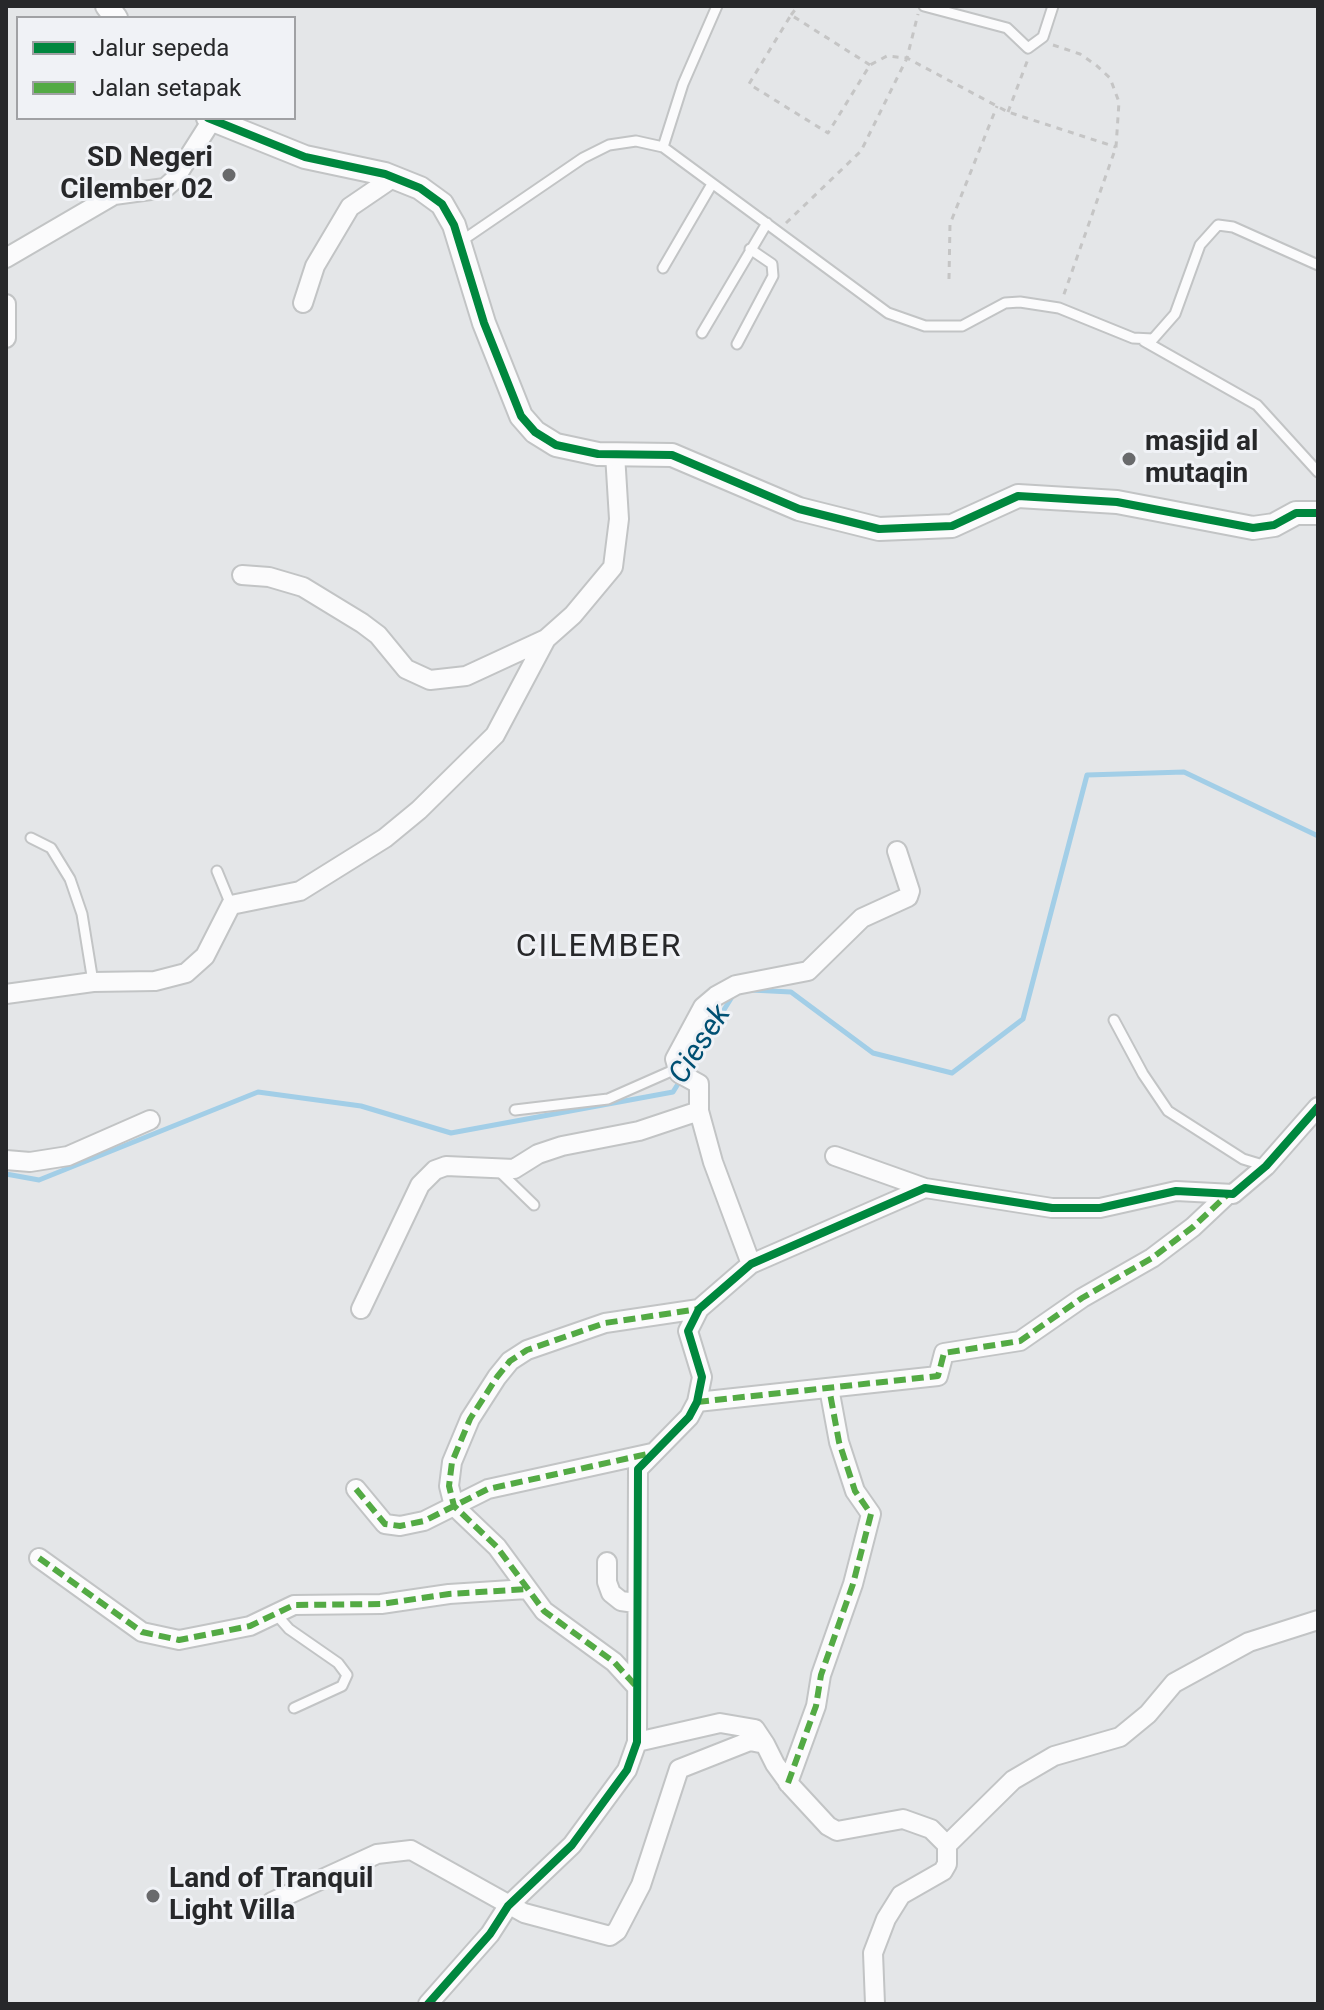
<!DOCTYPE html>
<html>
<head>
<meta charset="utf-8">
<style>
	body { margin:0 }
	#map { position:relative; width:1324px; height:2010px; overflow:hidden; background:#e4e6e8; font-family:Roboto,sans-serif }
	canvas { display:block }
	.frame { position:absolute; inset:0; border:8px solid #27282a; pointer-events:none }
	.legend { position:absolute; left:16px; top:16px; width:280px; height:104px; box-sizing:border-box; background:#f0f2f6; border:2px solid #a0a1a4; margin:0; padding:10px 14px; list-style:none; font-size:24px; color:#27282a }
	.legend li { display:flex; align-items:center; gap:16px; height:40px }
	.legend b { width:40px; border:2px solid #a0a1a4 }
</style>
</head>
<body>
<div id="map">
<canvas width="1324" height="2010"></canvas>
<div class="frame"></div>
<ul class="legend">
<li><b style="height:10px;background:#00873e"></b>Jalur sepeda</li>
<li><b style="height:10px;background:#53aa44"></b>Jalan setapak</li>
</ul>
</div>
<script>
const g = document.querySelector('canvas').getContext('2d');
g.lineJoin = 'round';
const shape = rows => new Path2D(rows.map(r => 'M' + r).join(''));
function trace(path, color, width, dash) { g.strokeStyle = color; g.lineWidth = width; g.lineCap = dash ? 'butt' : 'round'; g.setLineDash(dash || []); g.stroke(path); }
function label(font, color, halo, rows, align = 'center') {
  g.font = font + ' Roboto,sans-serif'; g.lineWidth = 6; g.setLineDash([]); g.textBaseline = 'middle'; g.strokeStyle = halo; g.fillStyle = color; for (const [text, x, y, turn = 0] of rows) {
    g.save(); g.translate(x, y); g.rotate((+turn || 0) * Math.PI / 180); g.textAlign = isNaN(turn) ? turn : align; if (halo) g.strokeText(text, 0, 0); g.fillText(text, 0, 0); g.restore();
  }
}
const stream = shape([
	[751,990,791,992,873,1053,952,1073,1023,1019,1087,775,1184,772,1318,836],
	[6,1174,39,1180,258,1092,361,1106,451,1133,673,1092,735,992]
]);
const path = shape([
	[791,15,798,6],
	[1053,45,1080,54,1096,65,1110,78,1119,102,1116,147,1063,297],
	[870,65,791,15,749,84,828,133,870,65,887,56,907,58,1008,112,1116,147],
	[1008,112,1028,59],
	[786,223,861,151,907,58,918,14],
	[949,279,950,224,997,106]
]);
const service = shape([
	[924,6,1007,28,1028,48,1043,37,1053,6],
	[663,147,683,84,717,6],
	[460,242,583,158,609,145,636,141,663,147,888,313,925,326,962,326,1005,303,1020,302,1059,308,1133,338,1153,339,1175,314,1200,245,1218,225,1233,227,1318,265],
	[663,268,712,184],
	[702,333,767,223],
	[1144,341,1257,405,1318,472],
	[737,344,773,276,772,264,750,249],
	[31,838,51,848,70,879,82,914,93,982],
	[217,871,231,905],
	[1114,1020,1143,1074,1168,1111,1243,1159,1266,1166],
	[515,1110,608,1099,676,1069],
	[499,1171,534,1205],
	[275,1613,289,1629,338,1663,347,1675,342,1686,294,1708]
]);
const minor = shape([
	[6,258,114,195,165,188,174,180,212,120],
	[303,303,315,266,350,207,394,177],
	[6,304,6,338],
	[242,575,269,577,303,587,362,623,378,635,406,669,430,680,466,676,546,639],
	[6,994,93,982,155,981,186,973,205,956,231,905,300,891,385,838,419,810,495,735,546,639,573,615,613,567,619,519,615,454],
	[835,1156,925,1188],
	[6,1160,30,1162,68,1156,150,1120],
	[751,1264,713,1162,699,1111,699,1084,679,1073,675,1059,703,1007,716,996,736,985,808,971,862,918,908,897,910,891,897,851],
	[361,1309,420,1185,435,1170,446,1166,514,1169,538,1154,562,1146,639,1131,699,1111],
	[697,1402,938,1376,944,1353,1020,1341,1082,1298,1152,1258,1193,1227,1227,1195],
	[356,1489,385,1524,400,1526,424,1521,488,1489,652,1453],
	[39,1558,142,1632,179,1640,250,1626,294,1605,381,1604,449,1594,527,1589],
	[607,1562,607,1582,611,1593,621,1601,635,1603],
	[635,1685,614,1662,544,1611,497,1547,454,1506,449,1486,452,1462,470,1419,497,1377,510,1361,527,1350,605,1323,699,1309],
	[637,1742,720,1723,755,1729,765,1744],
	[788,1783,816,1706,821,1675,853,1584,871,1514,855,1491,839,1442,829,1388],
	[947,1845,1013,1780,1054,1756,1120,1737,1148,1714,1174,1683,1249,1642,1318,1620],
	[272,1902,377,1854,411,1850,524,1913,610,1936,617,1931,641,1885,679,1769,750,1741,765,1744,775,1764,791,1786,828,1826,837,1831,903,1819,931,1829,947,1845,947,1864,943,1871,901,1895,886,1919,873,1953,875,2004],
	[428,2004,490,1934,508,1906,572,1845,627,1770,637,1742,638,1469,689,1417,697,1402,702,1377,688,1331,699,1309,751,1264,925,1188,1052,1208,1100,1208,1176,1191,1233,1194,1266,1166,1318,1107]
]);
const tertiary = shape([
	[107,6,116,18],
	[208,118,305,157,385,174,420,188,442,204,454,225,484,323,521,416,535,432,556,445,598,454,672,455,799,509,879,529,952,526,1018,496,1117,502,1253,528,1274,525,1296,513,1318,513]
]);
const quiet = shape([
	[697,1402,938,1376,944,1353,1020,1341,1082,1298,1152,1258,1193,1227,1227,1195],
	[356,1489,385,1524,400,1526,424,1521,488,1489,652,1453],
	[39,1558,142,1632,179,1640,250,1626,294,1605,381,1604,449,1594,527,1589],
	[635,1685,614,1662,544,1611,497,1547,454,1506,449,1486,452,1462,470,1419,497,1377,510,1361,527,1350,605,1323,699,1309],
	[788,1783,816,1706,821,1675,853,1584,871,1514,855,1491,839,1442,829,1388]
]);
const cycleway = shape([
	[208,118,305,157,385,174,420,188,442,204,454,225,484,323,521,416,535,432,556,445,598,454,672,455,799,509,879,529,952,526,1018,496,1117,502,1253,528,1274,525,1296,513,1318,513],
	[428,2004,490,1934,508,1906,572,1845,627,1770,637,1742,638,1469,689,1417,697,1402,702,1377,688,1331,699,1309,751,1264,925,1188,1052,1208,1100,1208,1176,1191,1233,1194,1266,1166,1318,1107]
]);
const markers = [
	[229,175,8,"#696a6c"],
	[1129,459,8,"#696a6c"],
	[153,1896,8,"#696a6c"]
];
const poiNames = [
	["SD Negeri",213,159,"right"],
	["Cilember 02",213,191,"right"],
	["masjid al",1145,443],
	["mutaqin",1145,475],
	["Land of Tranquil",169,1880],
	["Light Villa",169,1912]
];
const waterNames = [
	["Ciesek",701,1045,-57]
];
const quarterNames = [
	["CILEMBER",599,948]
];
trace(stream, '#a2cee7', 5);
trace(service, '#c2c4c5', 13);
trace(minor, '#c2c4c5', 22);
trace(tertiary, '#c2c4c5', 26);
trace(path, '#c5c5c5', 3, [6, 6]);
trace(service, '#fbfbfc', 9);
trace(minor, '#fbfbfc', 18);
trace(tertiary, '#fbfbfc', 22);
trace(quiet, '#53aa44', 6, [12, 6]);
trace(cycleway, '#00873e', 8);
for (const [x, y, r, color] of markers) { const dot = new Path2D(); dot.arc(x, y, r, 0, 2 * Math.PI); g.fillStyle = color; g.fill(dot); trace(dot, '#f0f2f6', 3); }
label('bold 28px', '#27282a', '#f0f2f6', poiNames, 'left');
label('italic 30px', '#005073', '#f0f2f6', waterNames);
g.letterSpacing = '2px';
label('32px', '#27282a', '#f0f2f6', quarterNames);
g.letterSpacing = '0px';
</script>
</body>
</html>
